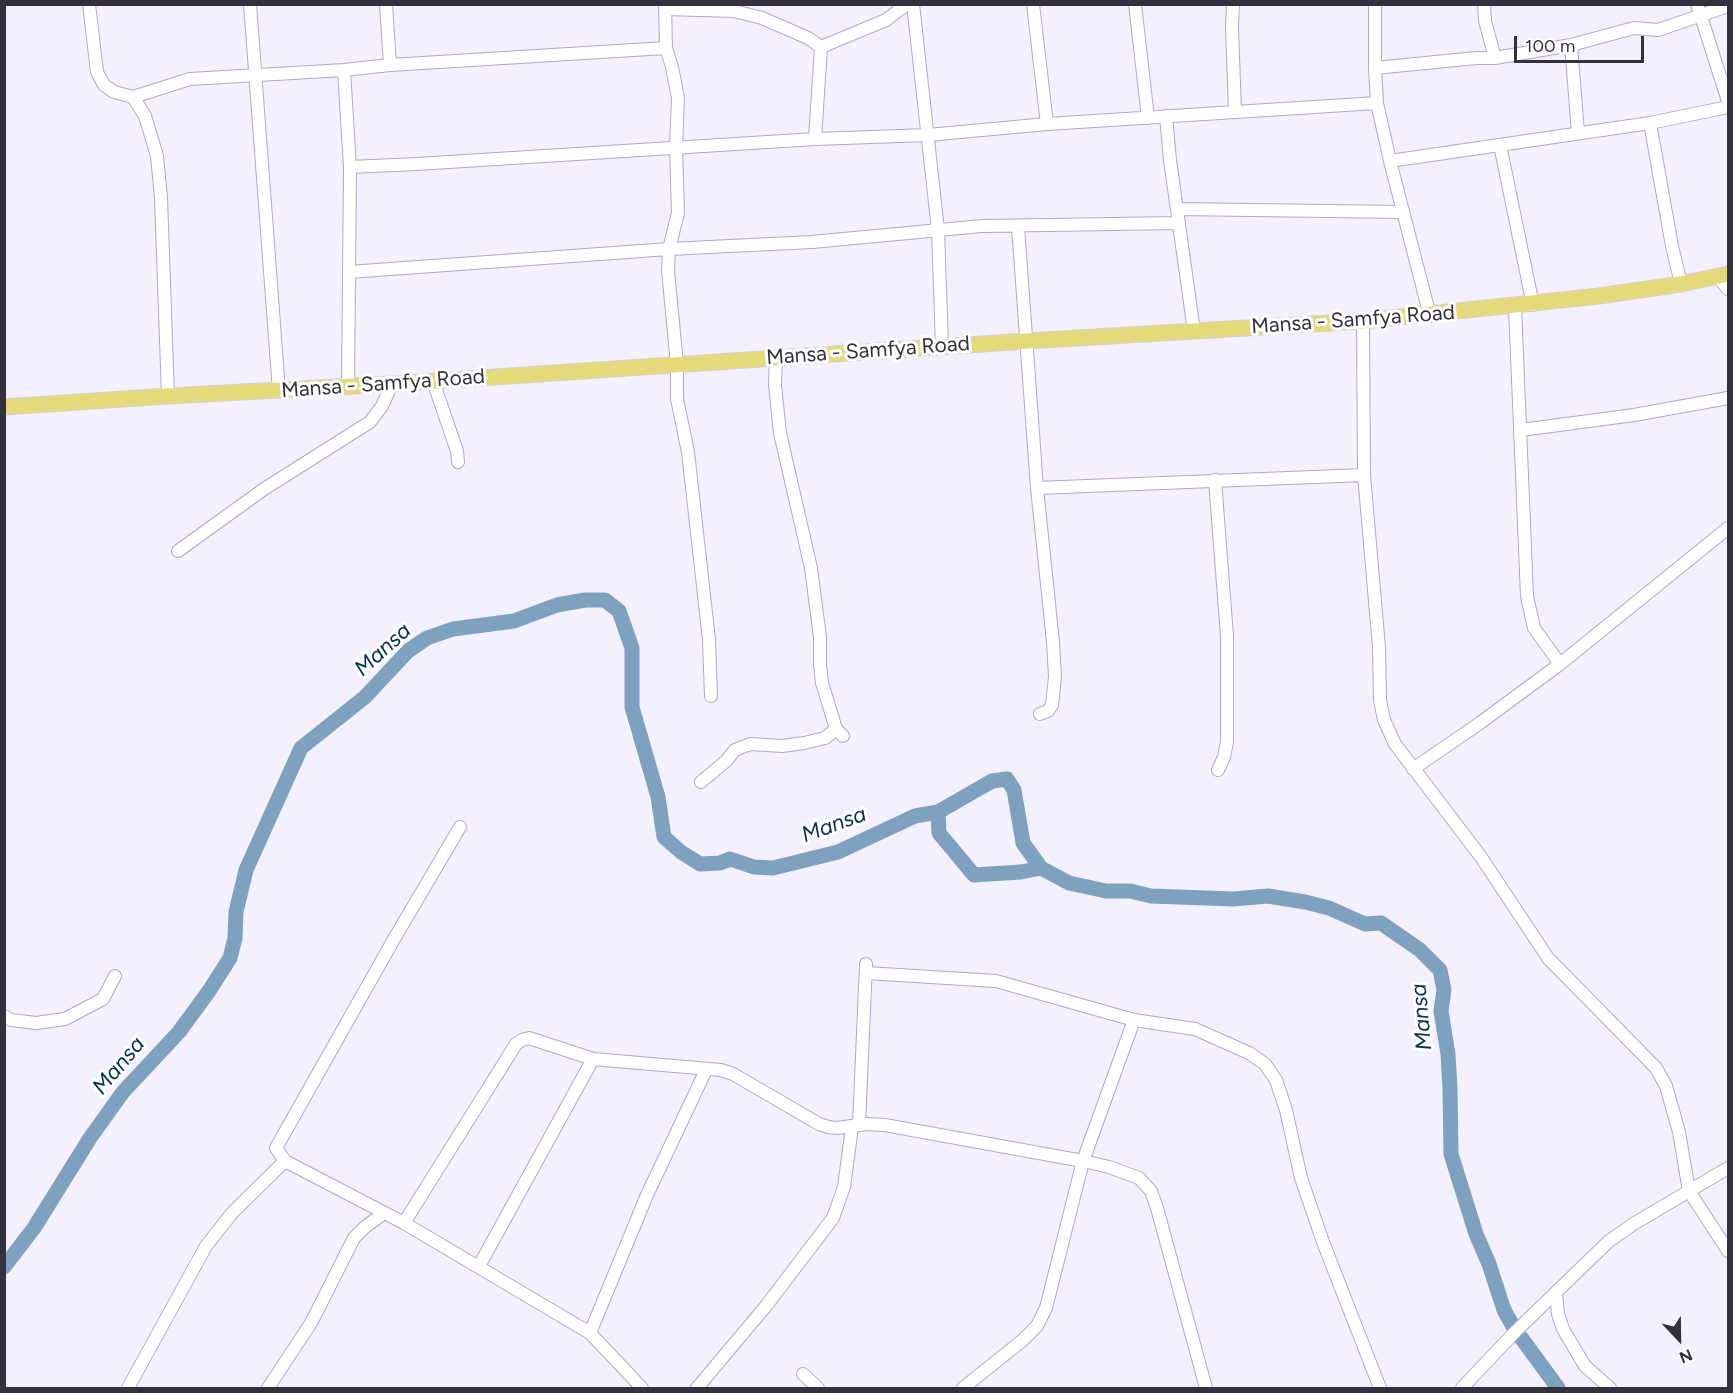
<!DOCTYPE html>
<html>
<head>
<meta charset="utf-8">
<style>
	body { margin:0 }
	#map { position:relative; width:1733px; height:1393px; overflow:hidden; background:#f5f0fe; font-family:Figtree,sans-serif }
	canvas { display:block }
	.frame { position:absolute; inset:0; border:6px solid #35303e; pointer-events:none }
	.north { position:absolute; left:1649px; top:1309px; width:60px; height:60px; -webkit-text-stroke:4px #fff; paint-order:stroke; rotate:158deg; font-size:16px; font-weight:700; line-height:24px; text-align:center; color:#35303e }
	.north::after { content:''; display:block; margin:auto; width:21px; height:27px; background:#35303e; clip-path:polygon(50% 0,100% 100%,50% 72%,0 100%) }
	.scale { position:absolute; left:1514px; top:36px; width:130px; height:27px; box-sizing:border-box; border:3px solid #35303e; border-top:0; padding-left:8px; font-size:18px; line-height:21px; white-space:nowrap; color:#35303e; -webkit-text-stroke:4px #fff; paint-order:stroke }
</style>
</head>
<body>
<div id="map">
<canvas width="1733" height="1393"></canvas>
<div class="frame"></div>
<div class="north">N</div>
<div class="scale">100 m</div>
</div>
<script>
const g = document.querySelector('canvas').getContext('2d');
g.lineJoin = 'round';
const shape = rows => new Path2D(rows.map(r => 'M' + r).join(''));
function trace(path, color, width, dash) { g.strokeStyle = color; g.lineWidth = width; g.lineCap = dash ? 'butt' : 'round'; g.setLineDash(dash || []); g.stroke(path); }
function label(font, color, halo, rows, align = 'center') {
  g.font = font + ' Figtree,sans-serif'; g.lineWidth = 6; g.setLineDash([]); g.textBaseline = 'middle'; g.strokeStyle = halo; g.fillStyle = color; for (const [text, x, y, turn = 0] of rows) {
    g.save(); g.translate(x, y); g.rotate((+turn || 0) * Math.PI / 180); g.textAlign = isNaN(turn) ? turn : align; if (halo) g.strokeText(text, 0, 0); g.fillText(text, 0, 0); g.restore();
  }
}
const river = shape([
	[938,812,939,833,974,875,1021,872,1041,868],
	[4,1267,34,1228,90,1138,123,1092,179,1032,209,991,230,958,235,938,236,912,246,870,301,748,365,697,408,651,427,638,453,629,514,621,557,605,585,600,605,600,619,611,632,648,632,707,658,797,664,837,681,852,700,864,720,863,730,859,754,867,773,868,838,852,915,816,938,812,992,781,1007,779,1014,790,1023,843,1041,868,1069,883,1106,891,1130,891,1151,896,1233,899,1268,896,1305,902,1329,908,1365,924,1381,923,1420,950,1440,970,1444,990,1441,1011,1448,1054,1450,1089,1451,1154,1476,1234,1489,1264,1504,1310,1514,1328,1558,1388]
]);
const minor = shape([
	[89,4,97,72,104,85,114,92,133,97],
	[250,4,279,391],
	[665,4,666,48,672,67,678,98,676,147,678,213,669,249,668,271,677,364,677,399,688,452,709,640,711,696],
	[913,4,938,230,942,346],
	[1033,4,1047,124],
	[1135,4,1148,118],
	[1233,4,1232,27,1235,112],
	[1375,4,1375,68,1377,103,1390,161,1430,316],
	[1484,4,1485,21,1495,58],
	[1697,4,1728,101],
	[665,9,734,11,762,18,808,38,821,47],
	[821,47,886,20,907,4],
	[390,65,666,48],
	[1375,68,1476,58,1495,58,1571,45],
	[344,70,350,167,348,387],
	[1166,116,1170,160,1194,331],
	[1650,123,1672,246,1681,284],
	[1578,133,1571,45,1634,28,1658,30,1728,6],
	[815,139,821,47],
	[1500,145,1533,305],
	[1390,161,1650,123,1728,107],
	[350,167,417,164,815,139,928,135,1047,124,1377,103],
	[1177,209,1403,212],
	[1018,227,1037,488,1053,642,1055,677,1052,705,1048,711,1040,714],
	[349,272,669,249,812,242,982,226,1179,223],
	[1717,276,1728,289],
	[1515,307,1527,596,1534,628,1560,664],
	[1363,321,1364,475,1379,647,1380,700,1384,720,1395,744,1481,857,1548,958,1656,1068,1666,1086,1679,1132,1689,1191,1728,1251],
	[776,357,775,385,780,433,811,568,820,637,820,664,822,683,836,729,843,736],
	[433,381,457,451,458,462],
	[168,396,161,198,157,156,145,116,133,97,190,79,344,70,390,65,386,4],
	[1521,430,1634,415,1728,398],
	[1215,480,1227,636,1227,742,1224,757,1218,770],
	[1037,488,1364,475],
	[178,551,264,489,370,422,382,406,392,384],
	[1413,769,1480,723,1560,664,1728,528],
	[701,782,726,761,735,750,750,744,782,746,804,743,825,738,836,729],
	[460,827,394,939,276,1148,285,1161,404,1223,590,1333,642,1388],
	[866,973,996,981,1134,1020,1195,1029,1249,1053,1265,1064,1276,1080,1286,1110,1301,1178,1323,1242,1380,1388],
	[4,1016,11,1020,36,1023,65,1019,103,999,115,976],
	[859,1125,866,964],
	[404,1223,516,1044,522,1040,529,1038,593,1059,721,1070,733,1074,819,1124,828,1127,837,1128,866,1124,885,1125,1083,1161,1109,1167,1139,1178,1151,1191,1157,1208,1206,1388],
	[479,1266,593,1059],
	[1556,1292,1558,1314,1563,1329,1585,1366,1610,1388],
	[590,1333,647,1195,706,1070],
	[803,1374,818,1388],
	[128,1388,206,1246,233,1212,285,1161],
	[268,1388,311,1323,354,1238,365,1227,384,1213],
	[697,1388,766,1306,833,1218,844,1187,852,1127],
	[963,1388,1023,1340,1037,1326,1046,1308,1083,1161,1134,1020],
	[1462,1388,1516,1331,1609,1241,1635,1223,1728,1168]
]);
const major = shape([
	[4,407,168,396,392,384,1027,341,1363,321,1599,296,1681,284,1728,274]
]);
const streetNames = [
	["Mansa - Samfya Road",1353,320,-4],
	["Mansa - Samfya Road",868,351,-4],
	["Mansa - Samfya Road",383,384,-4]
];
const waterNames = [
	["Mansa",383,650,-42],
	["Mansa",834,825,-20],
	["Mansa",1422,1017,-95],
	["Mansa",119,1066,-50]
];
trace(river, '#7ea1c0', 15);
trace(minor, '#b3a6c8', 14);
trace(major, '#d3d1d5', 17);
trace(minor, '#fff', 12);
trace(major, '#e5da79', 15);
label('21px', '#35303e', '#fff', streetNames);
label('italic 22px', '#043250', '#fff', waterNames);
</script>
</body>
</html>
